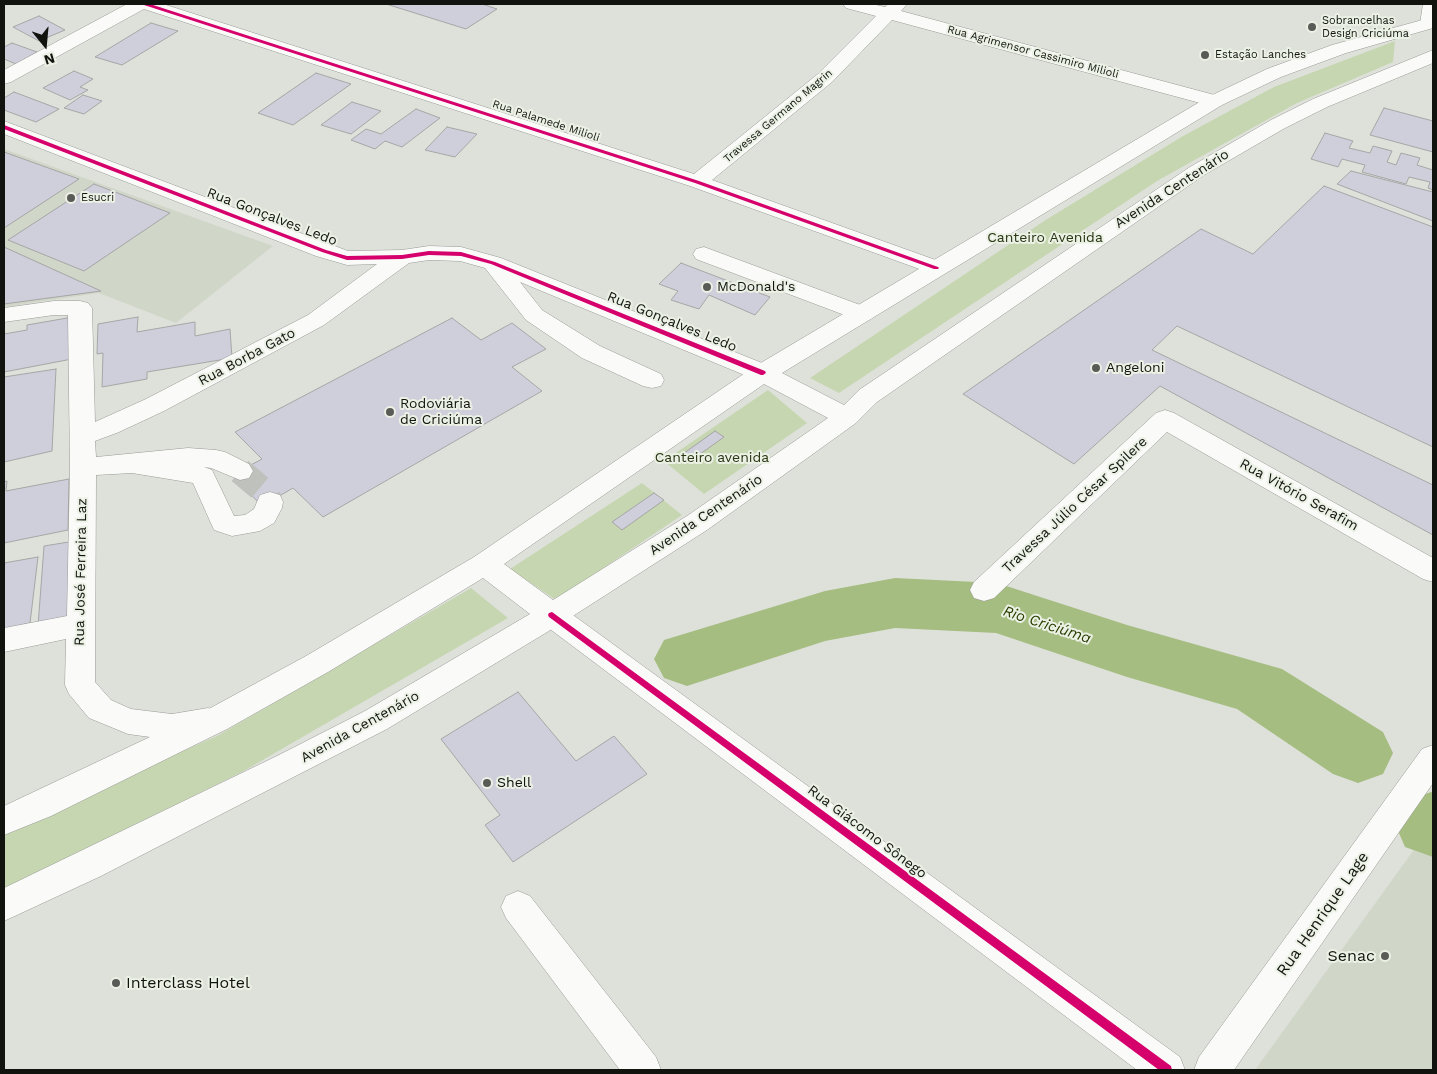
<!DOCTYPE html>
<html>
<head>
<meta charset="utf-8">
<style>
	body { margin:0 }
	#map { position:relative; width:1437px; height:1074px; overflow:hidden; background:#dee1da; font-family:"Work Sans",sans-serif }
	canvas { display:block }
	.frame { position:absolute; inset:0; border:5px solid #11130f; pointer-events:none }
	.north { position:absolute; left:20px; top:20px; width:50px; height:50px; -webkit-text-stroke:4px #ebf1e4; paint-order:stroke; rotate:163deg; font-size:14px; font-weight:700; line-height:20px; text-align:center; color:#11130f }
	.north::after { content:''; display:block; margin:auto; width:18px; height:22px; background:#11130f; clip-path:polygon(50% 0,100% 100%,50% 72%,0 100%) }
</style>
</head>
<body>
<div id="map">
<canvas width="1437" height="1074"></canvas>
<div class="frame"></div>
<div class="north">N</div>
</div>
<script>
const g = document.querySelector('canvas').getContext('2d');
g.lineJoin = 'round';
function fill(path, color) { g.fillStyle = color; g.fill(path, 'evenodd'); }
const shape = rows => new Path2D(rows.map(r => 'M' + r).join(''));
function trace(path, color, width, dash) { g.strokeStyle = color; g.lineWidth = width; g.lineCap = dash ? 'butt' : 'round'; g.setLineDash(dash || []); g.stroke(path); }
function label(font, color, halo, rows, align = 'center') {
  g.font = font + ' "Work Sans",sans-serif'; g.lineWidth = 4; g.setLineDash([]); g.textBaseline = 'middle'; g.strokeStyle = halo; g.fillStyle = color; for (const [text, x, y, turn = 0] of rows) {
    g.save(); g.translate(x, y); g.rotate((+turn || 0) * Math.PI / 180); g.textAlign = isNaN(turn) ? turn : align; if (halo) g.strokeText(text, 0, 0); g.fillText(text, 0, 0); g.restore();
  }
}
const built = shape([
	[4,149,273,246,176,323,99,293,4,307],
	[1423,837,1433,842,1433,1070,1255,1070]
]);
const green = shape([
	[1395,41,1393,62,1297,103,1157,181,839,393,810,378,1044,221,1183,136,1274,87],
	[768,390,807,423,704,494,664,461],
	[642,483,682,515,556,600,510,569],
	[471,588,508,618,242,772,4,889,4,829,217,736]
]);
const river = shape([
	[895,578,997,583,1127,625,1282,669,1383,732,1393,753,1383,774,1358,783,1333,774,1237,709,1127,677,996,633,895,628,825,641,687,686,664,678,654,659,664,640,825,591,895,578],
	[1431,792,1433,793,1433,857,1405,847,1395,824,1405,801,1431,792]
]);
const building = shape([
	[386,4,482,4,497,9,466,29,386,4],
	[39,16,65,30,39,41,13,27,39,16],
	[151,23,178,31,122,65,95,57,151,23],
	[12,43,37,52,16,64,4,59,4,47,12,43],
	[74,71,93,79,80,87,88,90,70,100,43,88,74,71],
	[316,73,351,84,293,125,258,113,316,73],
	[14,92,59,109,36,122,4,110,4,98,14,92],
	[83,95,102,101,84,114,64,108,83,95],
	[352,102,381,111,351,134,321,125,352,102],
	[1384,108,1433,121,1433,152,1370,135,1384,108],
	[416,109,440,118,402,147,385,141,375,149,351,140,366,129,381,134,416,109],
	[447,127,477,134,455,157,425,150,447,127],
	[1325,133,1353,141,1349,148,1370,153,1373,146,1392,151,1387,162,1396,165,1401,153,1420,158,1417,165,1433,170,1433,190,1428,188,1430,182,1409,177,1406,184,1362,172,1365,165,1342,159,1338,167,1311,159,1325,133],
	[4,152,79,179,4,228,4,152],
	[1351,171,1433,192,1433,221,1337,184,1351,171],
	[94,184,170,213,84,271,8,240,94,184],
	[1324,186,1433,227,1433,447,1177,326,1152,350,1433,485,1433,535,1160,386,1074,464,963,394,1201,229,1253,254,1324,186],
	[4,247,101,291,4,304,4,247],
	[681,263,770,297,755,315,709,295,699,309,671,300,678,291,659,284,681,263],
	[73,317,72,359,4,372,4,334,27,330,27,325,73,317],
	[138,317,137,332,195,322,195,336,230,329,232,358,147,372,147,379,102,387,103,353,97,354,98,324,138,317],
	[452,318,481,340,512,323,546,349,512,367,542,391,323,517,293,488,262,506,232,475,262,459,235,432,452,318],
	[56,369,52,451,4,462,4,377,56,369],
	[715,431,724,437,689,462,680,456,715,431],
	[69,479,68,530,4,543,4,482,7,481,6,491,69,479],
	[654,493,664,500,622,530,612,522,654,493],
	[75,541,71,620,38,626,44,546,75,541],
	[38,557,30,623,4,629,4,563,38,557],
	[518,692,576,761,614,736,647,774,513,862,485,825,500,815,441,739,518,692]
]);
const minorTunnel = shape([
	[240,471,265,492,270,502]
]);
const minor = shape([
	[127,4,163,4,694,174,818,74,876,16,846,8,843,4,872,4,885,7,888,4,907,4,901,11,1222,97,1225,101,1222,105,1215,107,892,20,832,82,712,180,944,263,947,268,944,273,936,275,690,186,144,9,11,82,4,84,4,70,127,4],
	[1423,4,1433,4,1433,28,1423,28,1420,24,1423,4],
	[4,121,348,251,402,250,429,246,461,247,501,258,772,367,775,373,772,379,763,381,754,379,520,282,542,310,600,346,661,374,664,380,661,386,652,388,643,386,582,358,526,320,485,268,460,261,429,260,409,263,324,325,164,411,119,432,95,441,96,457,188,448,216,450,225,452,249,464,253,471,249,478,240,480,211,468,204,467,212,470,234,516,245,515,254,509,260,495,270,492,280,495,283,502,282,508,274,523,260,531,232,536,214,530,193,483,132,473,96,475,95,682,111,700,131,709,172,714,208,708,219,712,223,721,219,730,172,740,128,734,89,718,69,694,65,685,66,639,4,652,4,628,67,616,70,467,68,315,54,315,4,322,4,308,54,301,80,301,88,303,92,308,95,422,146,399,308,315,377,264,347,265,316,256,4,134,4,121],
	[704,247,871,309,875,314,871,319,863,321,855,319,696,259,693,254,696,249,704,247],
	[1165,410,1174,413,1433,558,1433,582,1423,579,1167,432,994,598,984,601,974,598,970,590,974,582,1156,413,1165,410],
	[552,604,562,607,1180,1057,1185,1070,1137,1070,542,623,538,615,542,607,552,604],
	[518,891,530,896,656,1057,661,1070,620,1070,506,918,501,907,506,896,518,891]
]);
const major = shape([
	[1433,17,1433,28,1346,53,1281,77,1222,105,782,373,844,405,859,390,1190,167,1271,120,1313,99,1433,50,1433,63,1327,107,1285,128,1204,175,877,402,856,423,707,530,562,623,387,729,101,876,4,921,4,888,279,755,365,711,530,614,483,578,328,672,227,729,51,816,4,835,4,806,205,711,306,656,474,557,754,367,1208,97,1267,69,1332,45,1433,17],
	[764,384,828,418,687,516,553,600,504,564,764,384],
	[1433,745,1433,783,1234,1070,1194,1070,1199,1057,1422,749,1433,745]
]);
const cycleway = shape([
	[144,4,150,4,699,181,938,267,939,268,938,269,934,269,695,183,144,5,144,4],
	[4,125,326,250,347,256,402,255,429,251,461,252,495,262,765,371,766,373,763,375,761,375,491,264,461,256,429,255,402,259,347,260,322,252,4,129,4,125],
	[552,612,1171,1066,1172,1070,1159,1070,549,617,548,615,549,613,552,612]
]);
const markers = [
	[1312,27,5,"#595b56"],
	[1205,55,5,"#595b56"],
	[71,198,5,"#595b56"],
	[707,287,5,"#595b56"],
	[1096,368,5,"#595b56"],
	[390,412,5,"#595b56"],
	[487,783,5,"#595b56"],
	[1385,956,5,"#595b56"],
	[116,983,5,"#595b56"]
];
const farPoinames = [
	["Sobrancelhas",1322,21],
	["Design Criciúma",1322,34],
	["Estação Lanches",1215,55],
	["Esucri",81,198]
];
const farStreetnames = [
	["Rua Agrimensor Cassimiro Milioli",1033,52,15],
	["Travessa Germano Magrin",778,116,-40],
	["Rua Palamede Milioli",546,121,18]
];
const streetNames = [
	["Avenida Centenário",1172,189,-33],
	["Rua Gonçalves Ledo",272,217,21],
	["Rua Gonçalves Ledo",672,322,22],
	["Rua Borba Gato",247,357,-28],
	["Rua Vitório Serafim",1299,495,29],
	["Travessa Júlio César Spilere",1075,505,-43],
	["Avenida Centenário",706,515,-34],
	["Rua José Ferreira Laz",81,572,-89],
	["Avenida Centenário",360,727,-29],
	["Rua Giácomo Sônego",867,832,37]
];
const parkNames = [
	["Canteiro Avenida",1045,238],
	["Canteiro avenida",712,458]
];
const poiNames = [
	["McDonald's",717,287],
	["Angeloni",1106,368],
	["Rodoviária",400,404],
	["de Criciúma",400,420],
	["Shell",497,783]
];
const waterNames = [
	["Rio Criciúma",1047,625,18]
];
const nearStreetnames = [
	["Rua Henrique Lage",1323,914,-55]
];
const nearPoinames = [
	["Senac",1375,956],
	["Interclass Hotel",126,983,"left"]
];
fill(built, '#d0d7c9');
fill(green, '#c6d6b1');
fill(river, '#a6bd82');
fill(building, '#cfcedb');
trace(building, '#a5a6a5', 1);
trace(minorTunnel, '#bfc2bc', 26, [26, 13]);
trace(minor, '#989a95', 1);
trace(major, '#989a95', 1);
fill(minor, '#fafaf9');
fill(major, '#fafaf9');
fill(cycleway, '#d6006c');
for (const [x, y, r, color] of markers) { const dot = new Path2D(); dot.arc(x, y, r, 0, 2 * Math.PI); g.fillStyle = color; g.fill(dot); trace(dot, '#ebf1e4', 2); }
label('11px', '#11130f', '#ebf1e4', farPoinames, 'left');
label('11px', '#11130f', '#ebf1e4', farStreetnames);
label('14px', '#11130f', '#ebf1e4', streetNames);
label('14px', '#293614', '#ebf1e4', parkNames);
label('14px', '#11130f', '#ebf1e4', poiNames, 'left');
label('italic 15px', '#2a3e00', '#ebf1e4', waterNames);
label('16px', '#11130f', '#ebf1e4', nearStreetnames);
label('16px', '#11130f', '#ebf1e4', nearPoinames, 'right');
</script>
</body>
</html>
